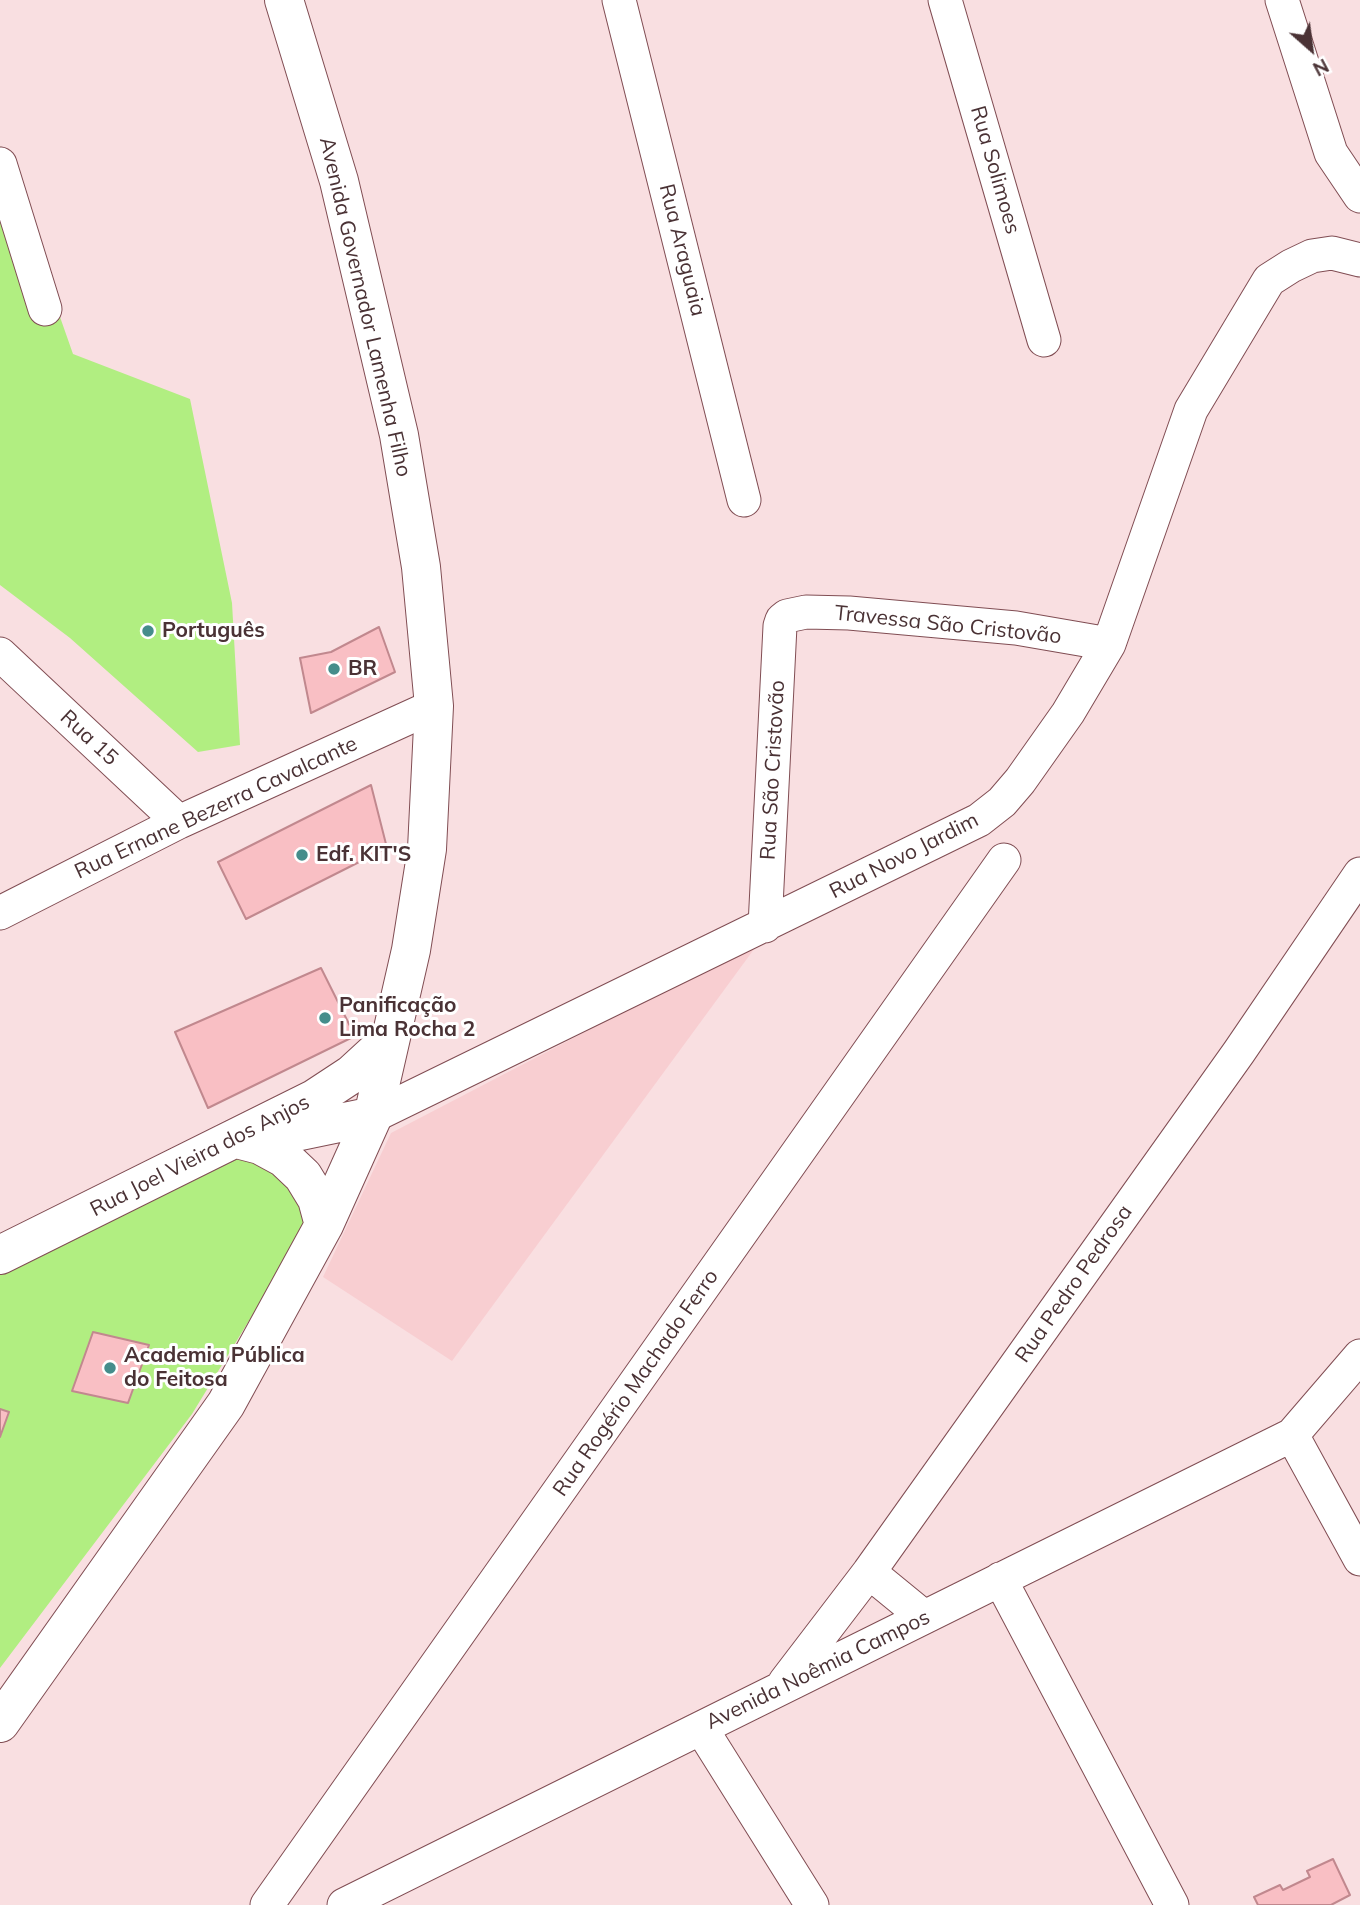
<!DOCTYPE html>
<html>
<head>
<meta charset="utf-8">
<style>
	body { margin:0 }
	#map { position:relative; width:1360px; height:1905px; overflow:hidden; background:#f9dfe1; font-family:Mulish,sans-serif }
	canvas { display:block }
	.north { position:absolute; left:1276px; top:14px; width:70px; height:70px; -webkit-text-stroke:5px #fff; paint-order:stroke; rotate:152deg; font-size:19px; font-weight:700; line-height:28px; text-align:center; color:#4a3235 }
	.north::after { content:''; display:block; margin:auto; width:24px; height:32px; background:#4a3235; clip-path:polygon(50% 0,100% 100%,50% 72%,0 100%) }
</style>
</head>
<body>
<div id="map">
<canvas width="1360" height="1905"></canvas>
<div class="north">N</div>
</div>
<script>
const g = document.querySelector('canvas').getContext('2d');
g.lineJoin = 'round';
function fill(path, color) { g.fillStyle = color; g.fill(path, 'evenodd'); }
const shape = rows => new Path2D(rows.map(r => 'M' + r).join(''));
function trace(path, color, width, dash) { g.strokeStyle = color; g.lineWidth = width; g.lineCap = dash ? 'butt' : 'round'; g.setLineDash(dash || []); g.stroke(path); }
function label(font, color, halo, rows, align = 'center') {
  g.font = font + ' Mulish,sans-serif'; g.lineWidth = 6; g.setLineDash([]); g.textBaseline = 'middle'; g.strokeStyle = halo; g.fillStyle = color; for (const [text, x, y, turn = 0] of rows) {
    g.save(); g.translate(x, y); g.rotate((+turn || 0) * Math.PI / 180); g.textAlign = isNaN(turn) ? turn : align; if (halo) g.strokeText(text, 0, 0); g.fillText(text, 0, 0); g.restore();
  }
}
const built = shape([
	[760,941,452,1361,323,1277,391,1133]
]);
const green = shape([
	[0,146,73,354,190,399,232,603,240,745,198,752,70,638,0,585],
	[256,1157,294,1176,308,1224,192,1414,0,1668,0,1269,208,1161]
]);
const building = shape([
	[379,627,395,672,311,713,300,658,331,652,379,627],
	[371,785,387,848,246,919,218,862,371,785],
	[321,968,355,1036,208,1108,175,1032,321,968],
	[93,1332,149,1345,128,1403,72,1391,93,1332],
	[0,1409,9,1412,0,1437,0,1409],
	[1333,1859,1350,1895,1331,1905,1258,1905,1254,1897,1280,1885,1283,1890,1310,1877,1307,1871,1333,1859]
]);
const street = shape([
	[619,0,744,500],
	[945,0,1044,340],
	[1282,0,1331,153,1360,196],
	[0,164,45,309],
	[0,654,179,822],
	[0,913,179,822,434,706],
	[765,926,780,626,782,620,787,616,806,612,849,613,1016,628,1109,644],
	[373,1116,979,820,1002,802,1020,781,1068,713,1109,644,1191,410,1269,280,1291,266,1312,256,1332,253,1360,260],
	[1292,1435,1360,1559],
	[869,1572,924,1617],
	[1000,1579,1172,1905],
	[785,1682,869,1572,1239,1052,1360,874],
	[701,1728,812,1905],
	[267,1905,1004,860],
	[344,1905,1292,1435,1360,1356]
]);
const secondary = shape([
	[265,1135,296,1132,373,1116],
	[237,1139,260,1145,284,1158,303,1176,317,1199,324,1225],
	[0,1255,314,1099,352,1074,389,1040],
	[0,1723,226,1404,324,1225,373,1116,411,950,427,849,434,706,421,567,399,435,339,181,284,0]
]);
const markers = [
	[148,631,7,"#458d8b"],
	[334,669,7,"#458d8b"],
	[302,855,7,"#458d8b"],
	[325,1018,7,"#458d8b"],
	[110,1368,7,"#458d8b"]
];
const streetNames = [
	["Rua Solimoes",995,170,74],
	["Rua Araguaia",682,250,76],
	["Avenida Governador Lamenha Filho",365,307,77],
	["Travessa São Cristovão",948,625,6],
	["Rua 15",89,738,43],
	["Rua São Cristovão",773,770,-87],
	["Rua Ernane Bezerra Cavalcante",216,808,-25],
	["Rua Novo Jardim",904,856,-27],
	["Rua Joel Vieira dos Anjos",200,1156,-27],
	["Rua Pedro Pedrosa",1074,1284,-55],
	["Rua Rogério Machado Ferro",636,1383,-55],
	["Avenida Noêmia Campos",818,1670,-26]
];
const poiNames = [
	["Português",162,631],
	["BR",348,669],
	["Edf. KIT'S",316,855],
	["Panificação",339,1006],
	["Lima Rocha 2",339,1030],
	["Academia Pública",124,1356],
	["do Feitosa",124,1380]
];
fill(built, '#f8ced1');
fill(green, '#b1ee81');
fill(building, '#f9bfc4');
trace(building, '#c1888e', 2);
trace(street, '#804d53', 35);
trace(secondary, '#804d53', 40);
trace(street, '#fff', 33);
trace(secondary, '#fff', 38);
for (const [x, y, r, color] of markers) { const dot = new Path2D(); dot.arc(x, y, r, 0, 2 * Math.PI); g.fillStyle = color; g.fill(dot); trace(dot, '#fff', 2.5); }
label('21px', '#4a3235', '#fff', streetNames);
label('bold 21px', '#4a3235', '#fff', poiNames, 'left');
</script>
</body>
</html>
